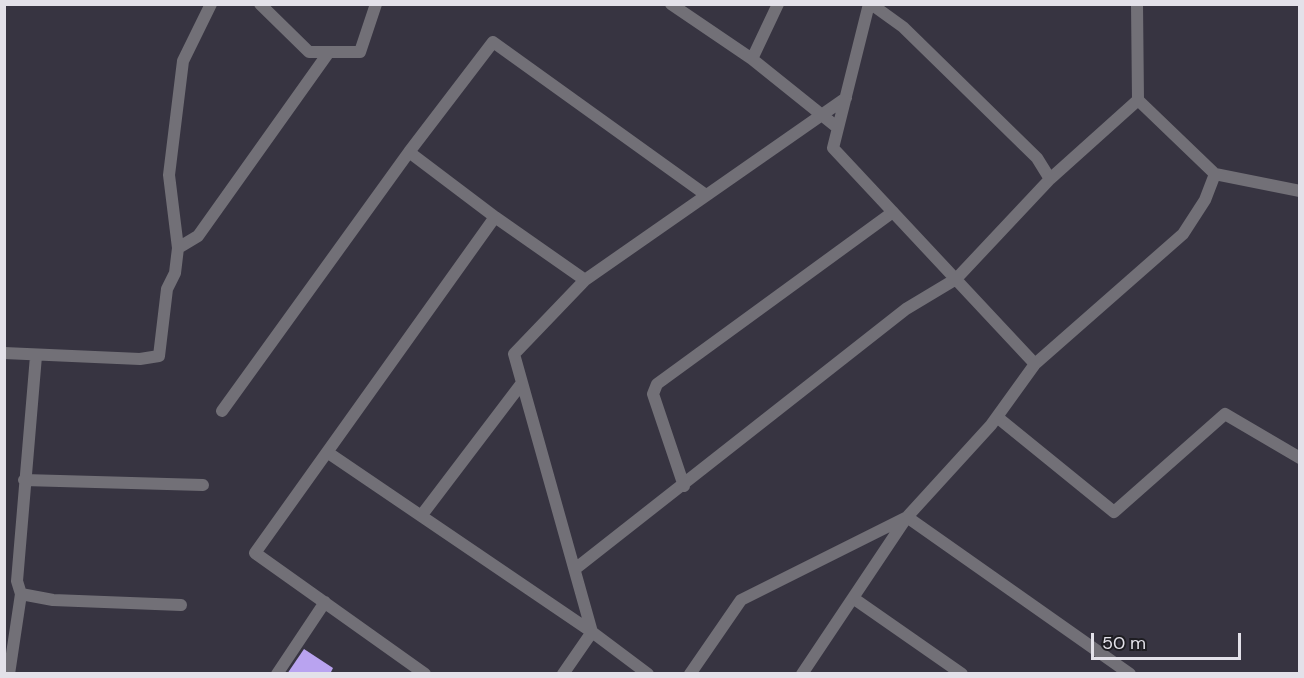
<!DOCTYPE html>
<html>
<head>
<meta charset="utf-8">
<style>
	body { margin:0 }
	#map { position:relative; width:1304px; height:678px; overflow:hidden; background:#373441; font-family:"DM Sans",sans-serif }
	canvas { display:block }
	.frame { position:absolute; inset:0; border:6px solid #e3e1e9; pointer-events:none }
	.scale { position:absolute; left:1091px; top:633px; width:150px; height:27px; box-sizing:border-box; border:3px solid #e3e1e9; border-top:0; padding-left:8px; font-size:18px; line-height:21px; white-space:nowrap; color:#e3e1e9; -webkit-text-stroke:4px #1e1d22; paint-order:stroke }
</style>
</head>
<body>
<div id="map">
<canvas width="1304" height="678"></canvas>
<div class="frame"></div>
<div class="scale">50 m</div>
</div>
<script>
const g = document.querySelector('canvas').getContext('2d');
g.lineJoin = 'round';
function fill(path, color) { g.fillStyle = color; g.fill(path, 'evenodd'); }
const shape = rows => new Path2D(rows.map(r => 'M' + r).join(''));
function trace(path, color, width, dash) { g.strokeStyle = color; g.lineWidth = width; g.lineCap = dash ? 'butt' : 'round'; g.setLineDash(dash || []); g.stroke(path); }
const building = shape([
	[304,649,333,668,330,674,287,674]
]);
const street = shape([
	[260,4,309,52,360,52,376,4],
	[671,4,752,59,838,128],
	[871,4,903,27,1037,158,1050,179],
	[1137,4,1138,100,1215,174,1300,191],
	[752,59,778,4],
	[409,152,495,217],
	[178,248,198,236,329,52],
	[585,280,514,354,592,632,648,674],
	[4,353,140,359,159,356,167,289,175,273,178,248,169,175,183,61,211,4],
	[1035,364,1183,234,1205,200,1215,174],
	[222,411,409,152,493,42,706,195],
	[997,417,1114,512,1225,414,1300,458],
	[327,452,592,632,563,674],
	[24,480,203,485],
	[684,486,653,394,657,384,893,212],
	[421,516,522,383],
	[575,569,906,309,956,279,1050,179,1138,100],
	[21,594,53,600,181,605],
	[853,598,962,674],
	[9,674,21,594,17,581,36,356],
	[277,674,325,602],
	[425,674,255,553,495,217,585,280,846,98],
	[690,674,741,600,907,517,1130,674],
	[802,674,907,517,991,425,1035,364,833,148,869,4]
]);
fill(building, '#b9a3f0');
trace(street, '#727077', 12);
</script>
</body>
</html>
